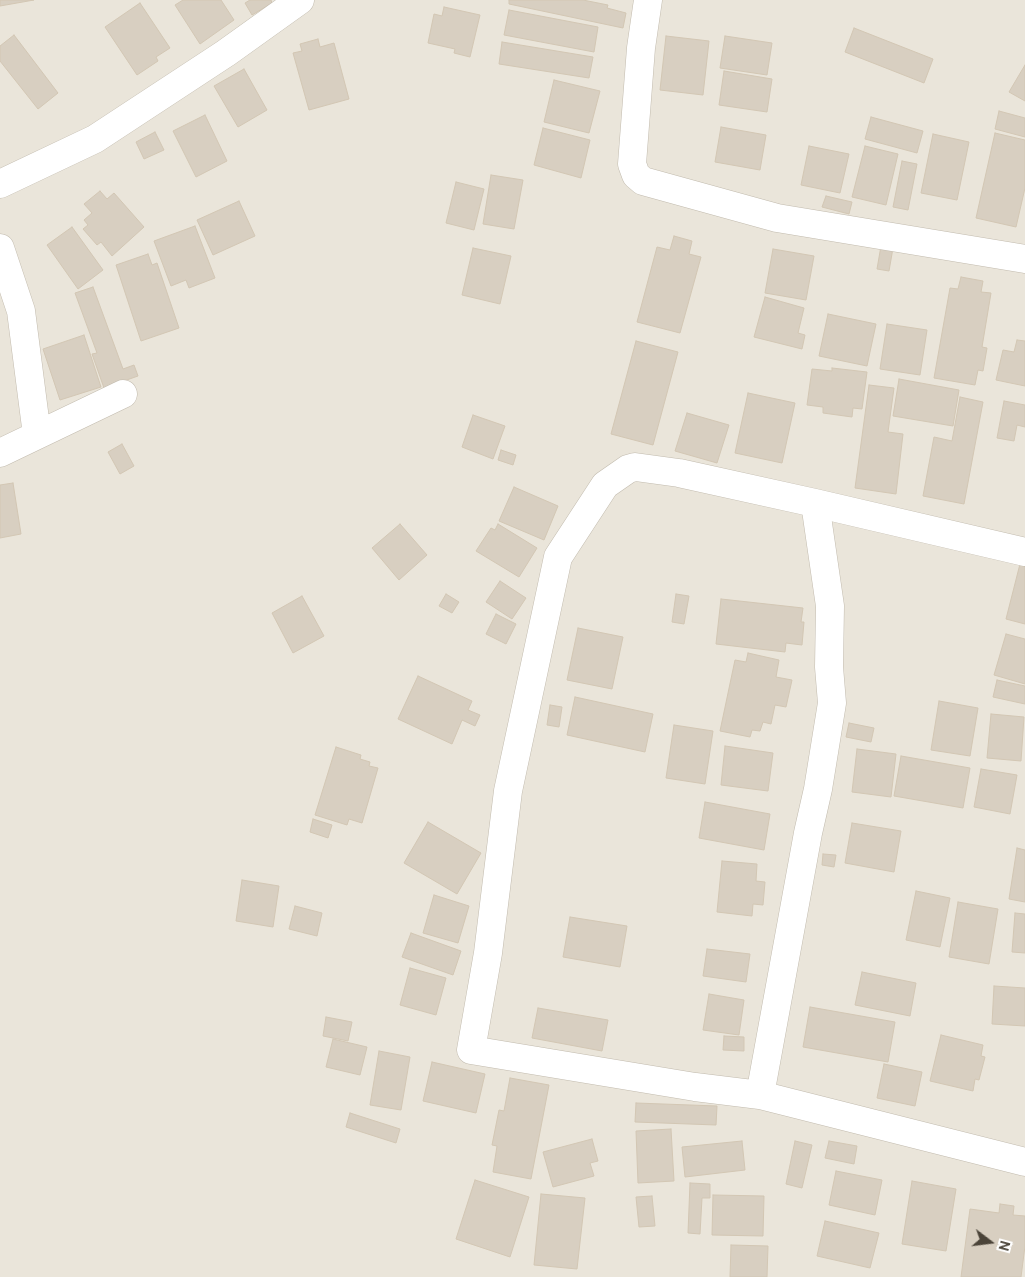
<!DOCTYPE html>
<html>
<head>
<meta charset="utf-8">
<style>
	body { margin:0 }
	#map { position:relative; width:1025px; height:1277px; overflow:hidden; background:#f6f3ec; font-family:Cabin,sans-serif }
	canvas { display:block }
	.north { position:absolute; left:965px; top:1217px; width:50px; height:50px; -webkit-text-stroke:4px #fff; paint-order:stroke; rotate:105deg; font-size:14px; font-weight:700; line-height:20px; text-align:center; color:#4b4439 }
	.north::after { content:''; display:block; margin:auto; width:18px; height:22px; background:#4b4439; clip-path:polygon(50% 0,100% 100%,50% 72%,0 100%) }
</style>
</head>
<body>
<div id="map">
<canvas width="1025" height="1277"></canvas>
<div class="north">N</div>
</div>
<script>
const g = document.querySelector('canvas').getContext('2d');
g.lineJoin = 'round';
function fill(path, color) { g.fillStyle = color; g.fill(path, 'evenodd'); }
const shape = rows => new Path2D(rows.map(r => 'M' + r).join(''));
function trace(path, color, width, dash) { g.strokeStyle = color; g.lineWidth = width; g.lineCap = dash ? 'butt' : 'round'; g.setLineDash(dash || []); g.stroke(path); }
const residential = shape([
	[0,0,1025,0,1025,1277,0,1277]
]);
const building = shape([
	[0,0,34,0,0,6,0,0],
	[183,0,221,0,234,20,200,44,175,5,183,0],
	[250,0,271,0,272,3,252,15,245,3,250,0],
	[509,0,583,0,608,5,607,8,626,13,623,28,509,4,509,0],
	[140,3,170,48,156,57,158,61,137,75,105,27,140,3],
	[444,7,480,15,470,57,454,53,455,49,428,43,434,14,442,16,444,7],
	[509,10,598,27,594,52,504,35,509,10],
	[854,28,933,59,924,83,845,52,854,28],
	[14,35,58,93,38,109,0,61,0,46,14,35],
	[666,36,709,41,703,95,660,90,666,36],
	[725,36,772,43,767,75,720,68,725,36],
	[318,39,320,47,334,43,349,99,309,110,293,53,302,51,300,44,318,39],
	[502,42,593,57,589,78,499,64,502,42],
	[1025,65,1025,101,1009,92,1025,65],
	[244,69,267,110,238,127,214,86,244,69],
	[724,71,772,79,767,112,719,105,724,71],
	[554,80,600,91,589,133,544,122,554,80],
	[999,111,1025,118,1025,137,995,129,999,111],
	[205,115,227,161,196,177,173,131,205,115],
	[871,117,923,131,917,153,865,139,871,117],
	[721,127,766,135,760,170,715,162,721,127],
	[543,128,590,140,581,178,534,165,543,128],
	[155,132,164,150,144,159,136,142,155,132],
	[995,133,1025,140,1025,188,1016,227,976,218,995,133],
	[933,134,969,142,957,200,921,193,933,134],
	[809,146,849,154,840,193,801,185,809,146],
	[865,146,898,154,886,205,852,197,865,146],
	[902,161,917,164,908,210,893,207,902,161],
	[491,175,523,180,514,229,483,224,491,175],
	[456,182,484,189,474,230,446,223,456,182],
	[100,191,107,199,114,193,144,227,112,256,101,242,97,245,83,229,88,225,84,220,92,213,84,204,100,191],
	[826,196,852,202,849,214,822,207,826,196],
	[239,201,255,236,213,255,197,220,239,201],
	[195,226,215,278,189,288,186,280,171,286,154,241,195,226],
	[72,227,103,270,78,289,47,245,72,227],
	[674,236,692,241,689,254,701,257,680,333,637,322,657,247,670,250,674,236],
	[881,246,893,248,889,271,877,269,881,246],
	[473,248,511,256,500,304,462,295,473,248],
	[773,249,814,256,806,300,765,293,773,249],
	[148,254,152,265,157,263,179,328,141,341,116,265,148,254],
	[961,277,983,281,981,292,991,293,982,347,987,348,983,371,978,370,975,385,934,378,950,288,958,289,961,277],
	[93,287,123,369,134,365,138,376,104,388,92,354,97,353,75,293,93,287],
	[765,297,804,308,798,333,805,335,802,349,754,337,765,297],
	[828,314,876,324,867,366,819,356,828,314],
	[887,324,927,330,920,375,880,369,887,324],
	[84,335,101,387,60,400,43,349,84,335],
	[1017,340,1025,341,1025,386,996,380,1003,350,1014,352,1017,340],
	[636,341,678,352,653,445,611,434,636,341],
	[832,368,867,372,862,409,853,408,852,417,823,413,823,407,807,405,812,369,832,371,832,368],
	[899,379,959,390,953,426,893,416,899,379],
	[869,385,894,388,888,432,903,434,896,494,855,488,869,385],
	[748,393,795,403,782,463,735,453,748,393],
	[960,397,983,402,964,504,923,496,934,437,952,441,960,397],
	[1004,401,1025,405,1025,427,1017,425,1014,441,997,438,1004,401],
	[687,413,729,425,717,463,675,451,687,413],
	[473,415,505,426,493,459,462,447,473,415],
	[122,444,134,466,120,474,108,452,122,444],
	[501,450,516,455,513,465,498,460,501,450],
	[13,483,21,534,0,538,0,485,13,483],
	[514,487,558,506,544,540,499,521,514,487],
	[400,524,427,555,399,580,372,548,400,524],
	[498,524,537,548,519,577,476,551,491,528,495,530,498,524],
	[1021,560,1025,561,1025,624,1006,619,1021,560],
	[500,581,526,598,512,619,486,602,500,581],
	[446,594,459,602,452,613,439,606,446,594],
	[676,594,689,596,684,624,672,622,676,594],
	[302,596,324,636,293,653,272,613,302,596],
	[721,599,803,608,801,622,804,622,802,645,786,643,785,652,716,644,721,599],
	[496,614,516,624,506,644,486,634,496,614],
	[578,628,623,637,612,689,567,680,578,628],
	[1006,634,1025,639,1025,684,994,675,1006,634],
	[748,653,779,660,776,677,792,680,786,707,775,705,771,724,763,722,760,731,752,730,750,737,720,731,735,660,746,662,748,653],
	[418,676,472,701,468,710,480,715,475,726,462,720,452,744,398,719,418,676],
	[997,680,1025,686,1025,704,993,697,997,680],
	[575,697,653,714,645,752,567,735,575,697],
	[939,701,978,708,970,756,931,750,939,701],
	[550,705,562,707,559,727,547,725,550,705],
	[991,714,1024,717,1021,761,987,758,991,714],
	[849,723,874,728,871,742,846,737,849,723],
	[674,725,713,731,705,784,666,778,674,725],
	[725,746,773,753,768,791,721,785,725,746],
	[336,747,361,755,360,759,370,762,369,766,378,768,362,823,349,819,347,825,315,815,336,747],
	[857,749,896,754,891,797,852,792,857,749],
	[901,756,970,768,963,808,894,796,901,756],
	[981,769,1017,775,1010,814,974,807,981,769],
	[705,802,770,814,764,850,699,838,705,802],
	[313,819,332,825,328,838,310,832,313,819],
	[428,822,481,853,457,894,404,863,428,822],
	[852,823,901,831,894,872,845,863,852,823],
	[1017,848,1025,850,1025,902,1009,899,1017,848],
	[823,854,836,855,834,867,822,865,823,854],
	[722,861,757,864,756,881,765,882,763,905,753,904,752,916,717,912,722,861],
	[242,880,279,886,273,927,236,921,242,880],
	[916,891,950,898,940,947,906,940,916,891],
	[434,895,469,906,458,943,423,933,434,895],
	[958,902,998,909,989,964,949,957,958,902],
	[295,906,322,913,317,936,289,929,295,906],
	[1015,913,1025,914,1025,953,1012,952,1015,913],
	[570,917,627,926,620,967,563,957,570,917],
	[411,933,461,951,453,975,402,957,411,933],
	[707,949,750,954,746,982,703,976,707,949],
	[410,968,446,978,436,1015,400,1005,410,968],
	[862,972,916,983,910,1016,855,1005,862,972],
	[994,986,1025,988,1025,1026,992,1024,994,986],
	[709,994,744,1000,739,1035,703,1030,709,994],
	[810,1007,895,1022,888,1062,803,1047,810,1007],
	[538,1008,608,1020,602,1051,532,1038,538,1008],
	[326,1017,352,1022,348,1041,323,1036,326,1017],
	[941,1035,983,1045,981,1056,985,1057,979,1080,975,1079,973,1091,930,1081,941,1035],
	[724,1036,744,1037,744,1051,723,1050,724,1036],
	[333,1039,367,1047,360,1075,326,1067,333,1039],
	[379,1051,410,1057,401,1110,370,1105,379,1051],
	[432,1062,485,1074,476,1113,423,1101,432,1062],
	[884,1064,922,1072,915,1106,877,1098,884,1064],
	[510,1078,549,1085,531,1179,493,1172,497,1146,492,1145,499,1110,504,1111,510,1078],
	[636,1103,717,1106,716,1125,635,1122,636,1103],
	[350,1113,400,1129,396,1143,346,1127,350,1113],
	[671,1129,674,1181,638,1183,636,1131,671,1129],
	[592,1139,598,1161,590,1163,594,1176,553,1187,543,1152,592,1139],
	[742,1141,745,1170,685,1177,682,1147,742,1141],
	[795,1141,812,1145,802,1188,786,1184,795,1141],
	[829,1141,857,1146,854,1164,825,1158,829,1141],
	[836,1171,882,1180,875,1215,829,1205,836,1171],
	[475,1180,529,1197,510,1257,456,1239,475,1180],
	[912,1181,956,1189,946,1251,902,1244,912,1181],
	[690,1183,710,1184,710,1198,702,1198,700,1234,688,1233,690,1183],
	[541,1194,585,1198,577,1269,534,1265,541,1194],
	[713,1195,764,1196,763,1236,712,1235,713,1195],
	[652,1196,655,1226,639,1227,636,1197,652,1196],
	[1000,1204,1014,1206,1013,1215,1025,1216,1025,1246,1021,1277,961,1277,970,1209,999,1213,1000,1204],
	[825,1221,879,1233,870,1268,817,1256,825,1221],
	[731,1245,768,1246,767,1277,730,1277,731,1245]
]);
const minor = shape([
	[648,0,641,48,632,164,636,175,643,181,777,218,1025,259],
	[0,184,95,139,226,53,300,0],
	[0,248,21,311,37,435],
	[0,453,123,394],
	[1025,552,815,503,679,473,635,467,628,469,605,485,558,557,508,791,488,953,471,1050,695,1087,760,1095,1025,1162],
	[760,1095,808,833,818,789,832,703,829,667,830,606,815,503]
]);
fill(residential, '#eae5da');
fill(building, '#d8cfc1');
trace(building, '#d3c7b4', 1);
trace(minor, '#c2bbae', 29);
trace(minor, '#fff', 28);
</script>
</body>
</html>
